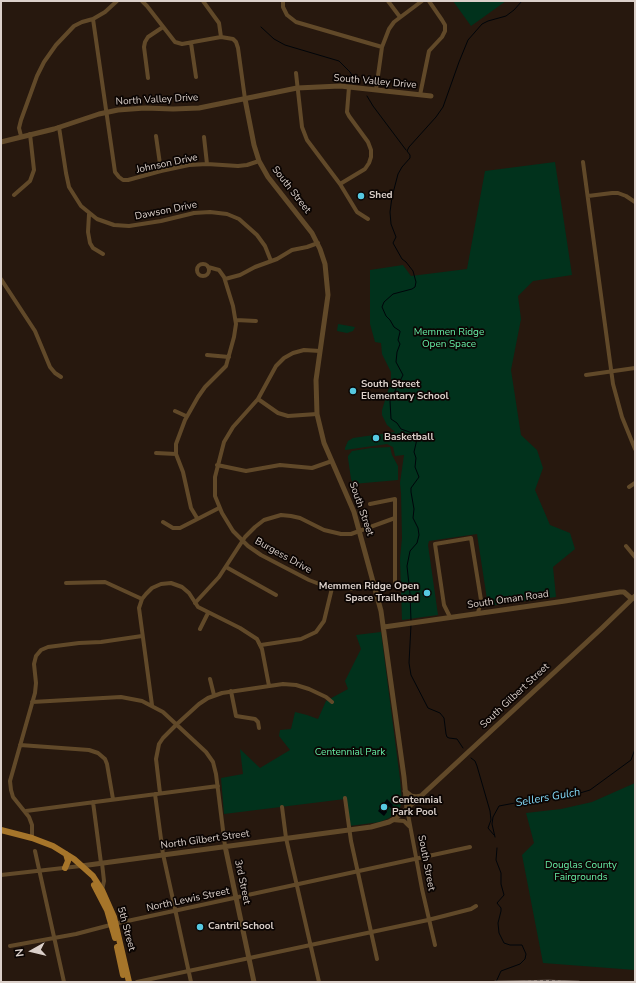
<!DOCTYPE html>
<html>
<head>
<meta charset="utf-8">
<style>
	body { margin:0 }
	#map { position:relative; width:636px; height:983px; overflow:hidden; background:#27180e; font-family:"Nunito Sans",sans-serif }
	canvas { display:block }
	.frame { position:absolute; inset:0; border:2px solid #dbd0ca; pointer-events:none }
	.north { position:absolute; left:12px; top:931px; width:40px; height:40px; -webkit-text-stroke:3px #0b0503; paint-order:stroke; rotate:262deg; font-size:11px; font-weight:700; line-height:16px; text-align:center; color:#dbd0ca }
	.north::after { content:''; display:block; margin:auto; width:14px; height:18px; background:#dbd0ca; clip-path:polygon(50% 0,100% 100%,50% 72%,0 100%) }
</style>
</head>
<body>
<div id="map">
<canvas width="636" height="983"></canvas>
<div class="frame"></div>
<div class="north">N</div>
</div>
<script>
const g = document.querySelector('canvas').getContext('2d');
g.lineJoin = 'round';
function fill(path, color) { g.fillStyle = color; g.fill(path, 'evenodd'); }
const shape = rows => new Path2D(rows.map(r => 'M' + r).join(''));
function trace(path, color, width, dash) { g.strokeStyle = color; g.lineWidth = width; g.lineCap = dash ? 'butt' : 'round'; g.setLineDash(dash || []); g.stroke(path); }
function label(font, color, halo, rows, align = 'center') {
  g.font = font + ' "Nunito Sans",sans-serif'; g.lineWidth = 3.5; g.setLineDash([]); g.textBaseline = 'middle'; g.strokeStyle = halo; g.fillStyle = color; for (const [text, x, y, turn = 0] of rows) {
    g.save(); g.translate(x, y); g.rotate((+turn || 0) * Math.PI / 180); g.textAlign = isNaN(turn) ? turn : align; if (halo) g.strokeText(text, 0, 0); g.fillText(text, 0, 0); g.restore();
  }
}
const green = shape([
	[453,1,506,1,471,26],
	[555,162,572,275,533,281,518,296,521,319,511,370,521,435,537,450,543,468,535,490,550,525,570,533,575,549,553,567,556,597,488,606,477,534,429,541,428,545,438,615,402,620,400,559,402,538,401,493,400,483,404,455,395,456,393,447,387,444,345,450,345,448,348,441,353,438,395,432,387,425,382,415,382,410,391,381,391,372,382,354,381,343,375,342,370,324,370,270,403,265,411,276,467,269,485,171],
	[338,324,355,327,353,331,347,333,337,331],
	[390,447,392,455,398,466,398,480,353,484,351,479,348,458,348,456,352,451,371,448],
	[381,632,400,779,402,802,399,810,389,818,380,822,349,826,345,799,224,814,221,778,243,774,240,749,260,768,290,750,279,736,280,730,291,729,295,712,307,715,318,719,326,701,348,689,345,681,361,649,356,635],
	[635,783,635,970,543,963,522,855,534,843,526,813,561,809,592,802]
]);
const water = shape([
	[387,799,393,805,391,808,388,806,386,808,387,812,384,816,378,811]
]);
const stream = shape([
	[261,27,274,39,285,45,339,61,350,72,356,82],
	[367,96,373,106,406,150],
	[411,620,410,594,407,566,410,551,417,543,419,535,418,528,413,518,414,509,411,492,411,488,419,477,415,467,416,458,414,452,417,439,415,434,401,429,397,423,391,419,390,401,403,375,396,362,397,352,400,344,398,340,400,332,400,331,394,327,390,320,386,316,382,307,384,302,393,294,412,289,415,287,416,282,413,271,406,262,402,259,393,243,396,237,391,224,390,212,392,197,398,174,402,167,410,158,410,155,407,151,409,147,436,117,443,107,459,62,468,40,482,24,488,21,506,16,514,10,522,1],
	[411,625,409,663,411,675,428,708,440,713,444,718,446,734,447,737,449,738,457,739,463,748],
	[471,758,475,761,477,766,490,811,491,820,488,828,494,835],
	[495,837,492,824,493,817,499,806,536,799,547,800,566,794,580,793,590,790,631,760,635,749],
	[496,982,501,971,520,964,525,959,526,954,522,945,510,945,504,943,499,933,498,923,501,911,501,908,497,903,504,895,501,884,501,873,496,860,497,848]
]);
const minor = shape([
	[142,1,147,6,175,42,182,44,221,37,233,39,236,42,238,48,245,99],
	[203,1,219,23,221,37],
	[283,1,283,7,287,15,296,22,382,47],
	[388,1,400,17],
	[93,19,115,172,119,177,123,180,128,180,161,171,189,165,207,164,238,166,247,165,259,161],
	[191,43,196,77],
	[296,73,302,127,307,140,340,184,357,212,368,219],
	[148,78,144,47,145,42,148,37,163,27],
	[376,90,382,47,389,29,394,22,422,1],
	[420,95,429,51,442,37,445,31,445,25,442,20,429,1],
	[59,127,66,173,69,187,81,206,97,219,114,225,129,226,161,221,194,213,210,212,227,214,239,219,257,235,265,246,271,261],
	[21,136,19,128,21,120,37,76,44,62,56,45,74,26,82,22,93,19,105,12,117,1],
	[156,136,161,171],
	[204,137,207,164],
	[583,162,613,384,622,417,635,449],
	[340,184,365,169,369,163,371,157,371,150,368,142,349,116,347,112,349,87],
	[14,195,30,181,34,170,30,134],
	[588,196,612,193,618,193,626,196,635,202],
	[89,214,88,232,90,243,93,248,103,254],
	'197 270a6 6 0 1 1 12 0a6 6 0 1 1-12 0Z',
	[1,279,35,331,50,367,55,373,61,377],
	[225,279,240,275,255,267,277,259,292,250,307,247,318,243],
	[236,320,256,321],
	[320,351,304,350,293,353,284,358,276,366,258,399,233,427,224,442,215,477,215,496,222,513,233,531,248,546,261,555,309,580,327,587,352,589,374,585],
	[207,355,229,357],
	[586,375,635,368],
	[258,399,278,413,288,416,317,414],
	[175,411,186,416],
	[156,453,176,454],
	[217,465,246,471,280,465,312,468,332,461],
	[629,487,635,483],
	[370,504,395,499,395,583],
	[197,518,191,508,183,472,176,454,176,444,185,420,198,397,205,387,226,366,234,337,236,324,233,306,224,277,219,270,208,267],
	[163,522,173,528,180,528,219,508],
	[626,546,635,557],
	[226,567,276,595],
	[66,583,105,582,142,599],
	[195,603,219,577,245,537,255,527,264,520,281,515,291,516,300,518,324,530,341,534,351,534,395,518],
	[450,617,444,605,435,544,471,538,481,600,478,613],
	[200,629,208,613],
	[261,645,301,639,316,632,324,621,332,588],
	[210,679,214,695],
	[231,691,236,716,255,719,258,722,259,728],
	[32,702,121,697,142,701,163,712,206,752,213,762,216,774,225,846],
	[152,705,139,608,142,599,146,594,152,588,161,584,171,583,182,587,189,593,198,607,240,628,257,639,262,649,269,686],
	[20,745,89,750,98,753,105,759,107,764,113,799],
	[160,793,156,759,159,744,163,738,177,724,199,704,208,698,222,693,283,684,296,685,309,689,326,697,332,702],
	[155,794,163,854,191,982],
	[345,798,351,841,377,959],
	[93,802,101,863],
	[282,807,286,838,319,982],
	[407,809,422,889,435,945],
	[26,811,218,786],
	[392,820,404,821,409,826],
	[32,838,32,825,29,817,13,797,11,790,10,781,35,693,36,683,34,664,36,656,41,650,48,647,79,643,101,642,142,636],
	[35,851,64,982],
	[102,863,104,881,102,890],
	[1,875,81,866],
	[10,946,76,934,118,923,470,847],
	[137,982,428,920,471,909,476,906]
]);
const tertiary = shape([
	[245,99,254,145,259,161,268,177,312,233,320,249,325,264,328,295,316,380,317,414,324,443,354,512,381,611,404,777,407,809],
	[1,142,54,129,99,114,118,110,145,108,173,109,199,108,297,88,340,86,431,96],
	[384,627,565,601,620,592,624,592,632,599],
	[405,791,411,796,416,797,421,796],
	[225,846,254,982],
	[81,866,371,827,389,822,396,818,422,795,602,628,635,596]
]);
const primary = shape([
	[1,830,32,838,53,846,74,859,93,876,102,890,114,917,129,982],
	[65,868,68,861,66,854],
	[94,885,107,910,115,938],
	[117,947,123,975]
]);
const rail = shape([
	[495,982,549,981,579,982]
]);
const markers = [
	[361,196,4,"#56c9e1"],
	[353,391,4,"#56c9e1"],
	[376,438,4,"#56c9e1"],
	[427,593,4,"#56c9e1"],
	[384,807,4,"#56c9e1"],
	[200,927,4,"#56c9e1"]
];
const streetNames = [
	["South Valley Drive",375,82,5],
	["North Valley Drive",157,100,-3],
	["Johnson Drive",167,164,-12],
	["South Street",291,190,52],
	["Dawson Drive",166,211,-11],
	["South Street",361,509,71],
	["Burgess Drive",283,556,29],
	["South Oman Road",508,600,-8],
	["South Gilbert Street",515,696,-43],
	["North Gilbert Street",205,840,-8],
	["South Street",426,863,79],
	["3rd Street",242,882,78],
	["North Lewis Street",188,900,-12],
	["5th Street",126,929,75]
];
const poiNames = [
	["Shed",369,196],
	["South Street",361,385],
	["Elementary School",361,397],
	["Basketball",384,438],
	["Memmen Ridge Open",419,587,"right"],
	["Space Trailhead",419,599,"right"],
	["Centennial",392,801],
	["Park Pool",392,813],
	["Cantril School",208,927]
];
const parkNames = [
	["Memmen Ridge",449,333],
	["Open Space",449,345],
	["Centennial Park",350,753],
	["Douglas County",581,866],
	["Fairgrounds",581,878]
];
const waterNames = [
	["Sellers Gulch",548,798,-10]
];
fill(green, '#01321c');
fill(water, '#00050a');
trace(stream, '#00050a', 1);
trace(minor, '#614929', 4);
trace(tertiary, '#614929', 5);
trace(primary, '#a6752a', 6);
trace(rail, '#91847c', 2.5);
trace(rail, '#0b0503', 1, [3]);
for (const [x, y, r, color] of markers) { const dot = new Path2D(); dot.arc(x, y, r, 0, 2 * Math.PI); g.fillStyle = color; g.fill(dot); trace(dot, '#0b0503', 1.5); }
label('10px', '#dbd0ca', '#0b0503', streetNames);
label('bold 10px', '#dbd0ca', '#0b0503', poiNames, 'left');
label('10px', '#66eea6', '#0b0503', parkNames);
label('italic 11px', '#85dcfb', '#0b0503', waterNames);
</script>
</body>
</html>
